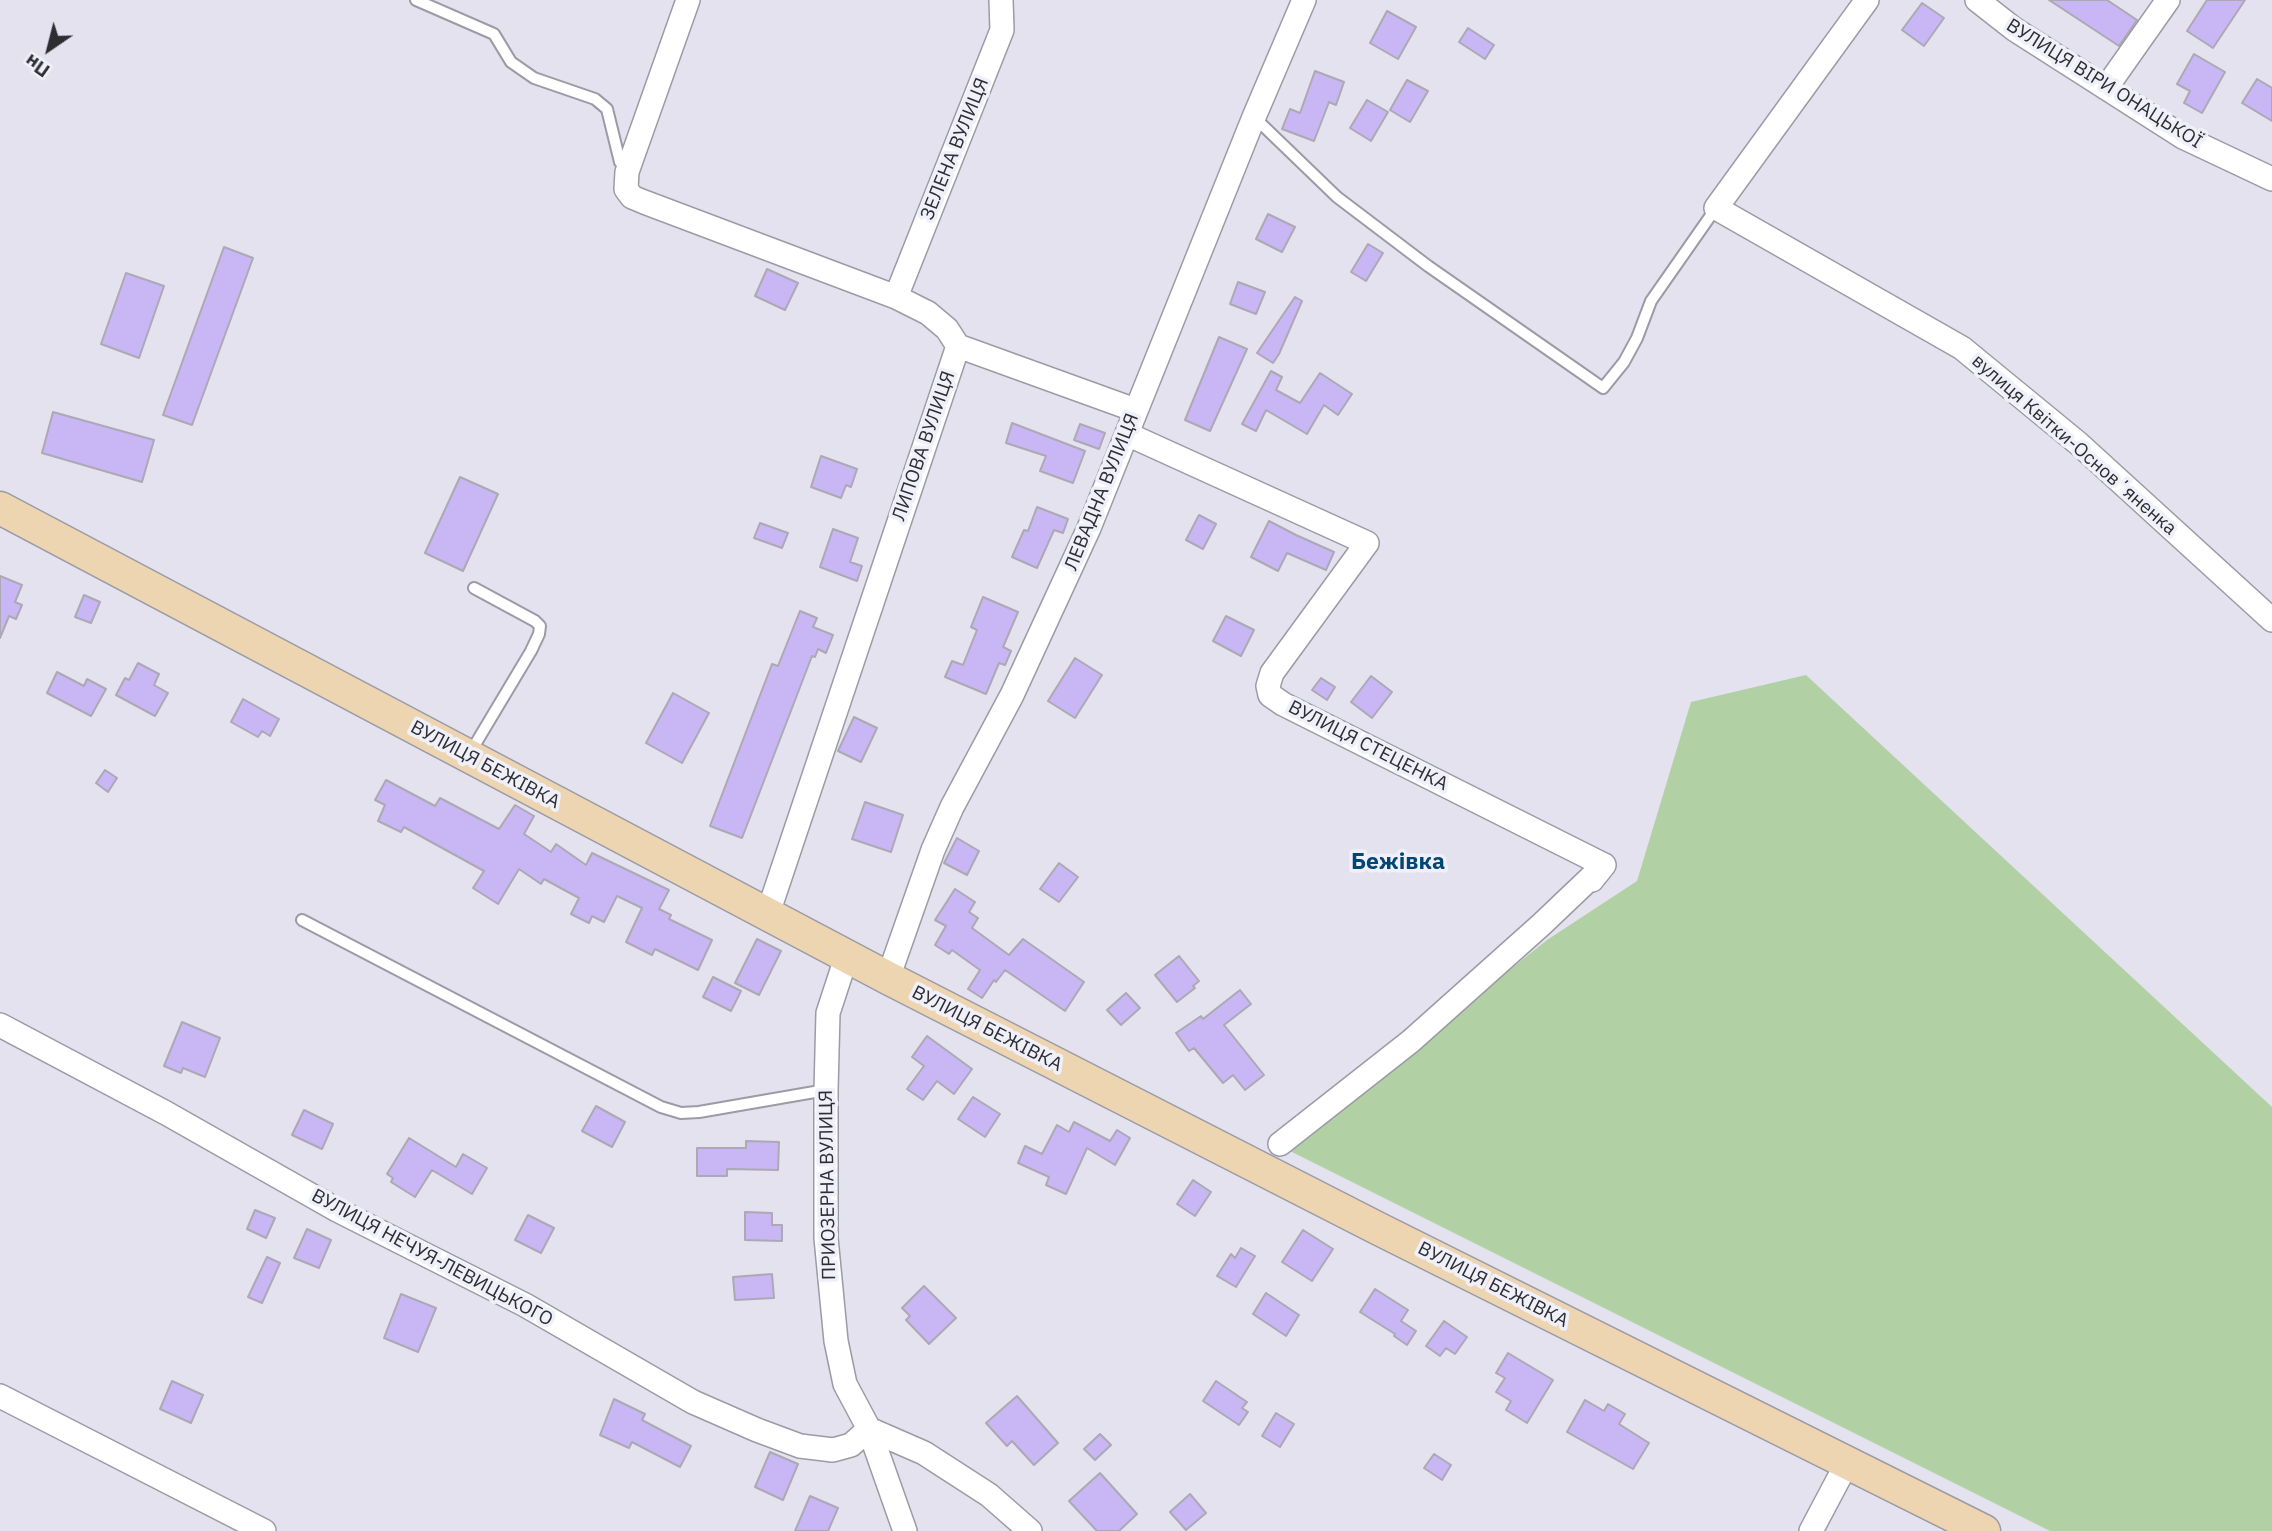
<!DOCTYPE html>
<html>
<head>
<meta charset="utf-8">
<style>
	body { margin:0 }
	#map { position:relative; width:2272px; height:1531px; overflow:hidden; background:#e3e2ee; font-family:"IBM Plex Sans",sans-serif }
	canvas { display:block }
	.north { position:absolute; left:14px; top:14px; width:70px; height:70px; -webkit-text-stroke:5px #f0f0fb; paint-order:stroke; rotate:215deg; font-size:19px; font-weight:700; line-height:28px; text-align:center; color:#2e2e32 }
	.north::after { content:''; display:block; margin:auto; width:24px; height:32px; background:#2e2e32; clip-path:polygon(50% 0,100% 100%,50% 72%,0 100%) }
</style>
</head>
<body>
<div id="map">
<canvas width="2272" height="1531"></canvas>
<div class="north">Пн</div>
</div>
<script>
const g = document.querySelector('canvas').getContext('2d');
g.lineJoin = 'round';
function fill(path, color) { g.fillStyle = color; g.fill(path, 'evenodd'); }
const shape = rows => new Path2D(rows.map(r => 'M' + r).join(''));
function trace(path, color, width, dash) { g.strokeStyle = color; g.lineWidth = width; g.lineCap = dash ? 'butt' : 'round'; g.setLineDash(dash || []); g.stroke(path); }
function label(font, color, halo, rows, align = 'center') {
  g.font = font + ' "IBM Plex Sans",sans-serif'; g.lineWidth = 7; g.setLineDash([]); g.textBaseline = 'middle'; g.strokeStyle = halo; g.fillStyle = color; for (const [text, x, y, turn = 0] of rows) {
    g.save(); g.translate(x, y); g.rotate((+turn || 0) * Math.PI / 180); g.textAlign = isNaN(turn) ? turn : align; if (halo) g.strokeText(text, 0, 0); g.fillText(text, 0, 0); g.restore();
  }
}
const green = shape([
	[1806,675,2272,1107,2272,1531,2050,1531,1286,1149,1547,940,1637,881,1691,702]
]);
const building = shape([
	[2049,0,2107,0,2137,20,2119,46,2049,0],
	[2207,0,2245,0,2213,48,2187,31,2207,0],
	[1922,3,1944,18,1924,46,1902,30,1922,3],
	[1387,11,1416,27,1398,59,1370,43,1387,11],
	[1468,28,1494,45,1485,59,1459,42,1468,28],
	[2194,54,2225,72,2202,113,2184,103,2190,91,2177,84,2194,54],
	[1315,71,1344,82,1336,105,1329,102,1314,141,1282,129,1290,109,1300,113,1315,71],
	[2257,79,2272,88,2272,121,2242,103,2257,79],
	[1407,80,1428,91,1410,122,1390,110,1407,80],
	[1367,100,1388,112,1371,141,1350,128,1367,100],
	[1268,214,1295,227,1282,252,1256,239,1268,214],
	[1368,244,1383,253,1366,281,1351,272,1368,244],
	[224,247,253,258,192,425,163,415,224,247],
	[767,269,798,283,785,310,755,296,767,269],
	[126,273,164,286,139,358,101,344,126,273],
	[1238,282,1265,292,1256,314,1230,304,1238,282],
	[1295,297,1302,301,1279,354,1273,363,1257,353,1295,297],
	[1219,337,1247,349,1210,431,1185,420,1219,337],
	[1271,371,1282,377,1276,390,1300,403,1320,373,1352,394,1338,415,1324,405,1307,434,1266,410,1256,431,1242,424,1271,371],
	[53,412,154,440,142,482,42,453,53,412],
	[1012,423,1085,451,1073,483,1040,471,1046,456,1006,443,1012,423],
	[1080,424,1105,433,1099,449,1074,440,1080,424],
	[821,456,857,469,851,487,846,485,841,498,811,487,821,456],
	[460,477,498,494,463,571,425,553,460,477],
	[1037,507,1068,519,1063,533,1054,530,1037,568,1012,557,1024,530,1028,531,1037,507],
	[1199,515,1216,524,1203,549,1186,540,1199,515],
	[1269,521,1296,535,1334,552,1326,570,1287,553,1278,571,1251,557,1269,521],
	[760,523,788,533,782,548,754,538,760,523],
	[833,529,858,538,850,562,862,566,857,581,820,567,833,529],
	[0,576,22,585,15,602,22,605,16,619,9,616,0,638,0,576],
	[84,595,100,602,91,623,75,617,84,595],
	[983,597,1018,612,1003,647,1011,651,1005,665,999,663,986,694,945,677,952,661,963,665,977,630,971,627,983,597],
	[800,611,817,618,813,627,833,635,826,653,818,649,815,657,812,656,742,838,710,826,772,664,778,666,800,611],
	[1226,616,1254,630,1241,656,1213,641,1226,616],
	[1075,658,1102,675,1075,718,1048,701,1075,658],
	[138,663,159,674,154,685,168,693,155,716,116,695,125,678,129,680,138,663],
	[57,672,84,686,87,679,106,689,91,716,47,693,57,672],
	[1371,676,1392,692,1372,718,1351,702,1371,676],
	[1321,678,1335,687,1327,700,1312,690,1321,678],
	[673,693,709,713,682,763,646,743,673,693],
	[243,699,279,719,270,736,262,731,258,737,231,722,243,699],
	[854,717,877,728,861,762,838,751,854,717],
	[105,770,117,778,108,792,96,783,105,770],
	[386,780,435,806,440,798,499,829,515,805,534,816,524,834,551,852,556,844,586,865,592,853,669,890,659,909,671,915,669,919,712,940,698,970,655,949,652,955,626,942,642,908,617,896,604,922,592,916,589,923,571,914,579,898,544,879,541,884,519,869,498,904,473,888,484,871,404,827,401,832,378,821,385,805,375,800,386,780],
	[865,802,903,815,891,852,852,839,865,802],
	[957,838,979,851,967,875,944,863,957,838],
	[1059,863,1078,877,1059,902,1040,889,1059,863],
	[955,889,975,902,969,912,978,918,972,928,1009,955,1023,939,1084,982,1065,1011,1005,970,996,982,994,980,982,998,968,989,980,970,952,950,949,954,935,945,946,926,935,920,955,889],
	[757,939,781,951,759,995,735,983,757,939],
	[1179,956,1199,981,1193,986,1195,988,1177,1002,1155,975,1179,956],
	[713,977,741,991,731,1011,703,997,713,977],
	[1240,990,1251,1004,1224,1025,1264,1075,1245,1090,1233,1075,1223,1083,1194,1048,1189,1051,1176,1033,1201,1016,1203,1019,1240,990],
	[1126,993,1140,1008,1121,1025,1107,1010,1126,993],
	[182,1022,220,1038,205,1077,183,1068,181,1073,164,1066,182,1022],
	[927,1036,972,1069,954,1094,937,1081,923,1100,907,1089,924,1066,912,1057,927,1036],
	[973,1097,1000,1114,985,1137,958,1119,973,1097],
	[596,1106,625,1122,612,1147,582,1131,596,1106],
	[304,1110,333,1124,322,1149,292,1135,304,1110],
	[1074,1122,1110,1141,1117,1130,1130,1138,1115,1165,1087,1148,1066,1194,1046,1185,1049,1177,1018,1163,1025,1146,1042,1154,1057,1125,1069,1132,1074,1122],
	[409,1138,456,1167,463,1154,487,1168,472,1194,432,1170,415,1197,391,1182,393,1178,387,1174,409,1138],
	[746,1141,779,1142,778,1170,727,1169,727,1176,697,1176,697,1148,746,1148,746,1141],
	[1193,1180,1211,1192,1195,1216,1177,1204,1193,1180],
	[255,1210,275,1218,266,1238,247,1229,255,1210],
	[745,1212,772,1213,772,1225,782,1225,782,1241,745,1240,745,1212],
	[528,1215,554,1228,541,1253,515,1240,528,1215],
	[307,1229,331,1240,319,1268,294,1258,307,1229],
	[1303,1230,1333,1249,1312,1281,1282,1262,1303,1230],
	[1241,1248,1255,1256,1236,1287,1217,1276,1231,1254,1235,1258,1241,1248],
	[267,1257,280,1263,262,1303,248,1297,267,1257],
	[772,1274,774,1298,735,1300,733,1277,772,1274],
	[924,1286,956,1318,929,1344,906,1320,910,1316,902,1308,924,1286],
	[1375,1289,1408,1310,1401,1321,1416,1331,1407,1345,1394,1336,1395,1334,1360,1312,1375,1289],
	[1266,1293,1299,1315,1286,1336,1253,1314,1266,1293],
	[401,1294,436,1308,418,1352,384,1338,401,1294],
	[1444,1321,1467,1337,1455,1354,1446,1348,1440,1356,1426,1346,1444,1321],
	[1508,1353,1553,1380,1527,1423,1506,1410,1511,1401,1496,1392,1505,1378,1496,1373,1508,1353],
	[172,1381,203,1395,191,1423,160,1409,172,1381],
	[1216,1381,1247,1402,1242,1408,1248,1412,1239,1425,1203,1401,1216,1381],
	[1017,1396,1058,1443,1034,1465,1012,1441,1007,1446,986,1423,1017,1396],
	[614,1399,645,1414,642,1420,691,1446,680,1467,632,1442,629,1448,600,1435,614,1399],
	[1585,1400,1604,1411,1608,1404,1625,1414,1619,1424,1649,1443,1633,1469,1567,1432,1585,1400],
	[1276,1413,1294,1424,1280,1447,1262,1436,1276,1413],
	[1100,1434,1111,1445,1095,1460,1084,1449,1100,1434],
	[770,1452,798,1464,783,1500,755,1487,770,1452],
	[1434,1454,1451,1465,1442,1480,1424,1468,1434,1454],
	[1100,1473,1137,1514,1119,1531,1097,1531,1069,1501,1100,1473],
	[1190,1494,1206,1513,1186,1530,1170,1512,1190,1494],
	[810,1496,838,1508,828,1531,795,1531,810,1496]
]);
const service = shape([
	[416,0,494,34,511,62,534,78,595,99,607,109,620,162,627,171],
	[1254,117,1337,197,1428,266,1603,388,1624,362,1637,338,1651,301,1716,208],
	[470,753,531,651,539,634,540,626,535,621,474,588],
	[302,920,661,1107,681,1113,699,1112,826,1090]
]);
const minor = shape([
	[688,0,627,172,626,189,632,197,644,202,896,297,928,313,947,329,958,346,767,916],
	[1867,0,1716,208,1962,348,2079,444,2272,620],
	[1977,0,2014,29,2183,137,2272,179],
	[2106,88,2168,0],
	[896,297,1002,30,1001,0],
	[958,346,1135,410],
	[1127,434,1367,543,1272,673,1268,686,1270,695,1283,704,1604,865],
	[847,955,828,1013,826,1090,826,1238,836,1341,845,1384,869,1429,905,1531],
	[888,978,933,850,952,807,1012,695,1089,528,1254,117,1304,0],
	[0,1025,166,1113,337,1210,525,1305,693,1402,757,1430,800,1446,833,1450,851,1445,869,1429],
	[1280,1144,1411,1041,1542,924,1604,865,1592,880],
	[0,1396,264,1531],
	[869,1429,924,1453,989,1495,1030,1531],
	[1811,1531,1847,1463]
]);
const secondary = shape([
	[0,508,888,978,1377,1228,1984,1531]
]);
const streetNames = [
	["ВУЛИЦЯ ВІРИ ОНАЦЬКОЇ",2104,84,32],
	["ЗЕЛЕНА ВУЛИЦЯ",955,149,-68],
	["вулиця Квітки-Основʼяненка",2074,445,41],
	["ЛИПОВА ВУЛИЦЯ",924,446,-71],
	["ЛЕВАДНА ВУЛИЦЯ",1102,492,-68],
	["ВУЛИЦЯ СТЕЦЕНКА",1368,746,27],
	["ВУЛИЦЯ БЕЖІВКА",485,765,28],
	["ВУЛИЦЯ БЕЖІВКА",987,1029,27],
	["ПРИОЗЕРНА ВУЛИЦЯ",828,1185,-91],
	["ВУЛИЦЯ НЕЧУЯ-ЛЕВИЦЬКОГО",432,1258,28],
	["ВУЛИЦЯ БЕЖІВКА",1493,1285,27]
];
const quarterNames = [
	["Бежівка",1398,862]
];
fill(green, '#b1d1a4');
fill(building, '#c9b6f5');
trace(building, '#aca9b4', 2);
trace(service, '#9b9ba6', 14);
trace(minor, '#9b9ba6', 26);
trace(secondary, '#9b9ba6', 35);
trace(service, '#fff', 10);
trace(minor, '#fff', 23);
trace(secondary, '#edd5b2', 32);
label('19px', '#2e2e32', '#f0f0fb', streetNames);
label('bold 23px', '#014675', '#f0f0fb', quarterNames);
</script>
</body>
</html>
